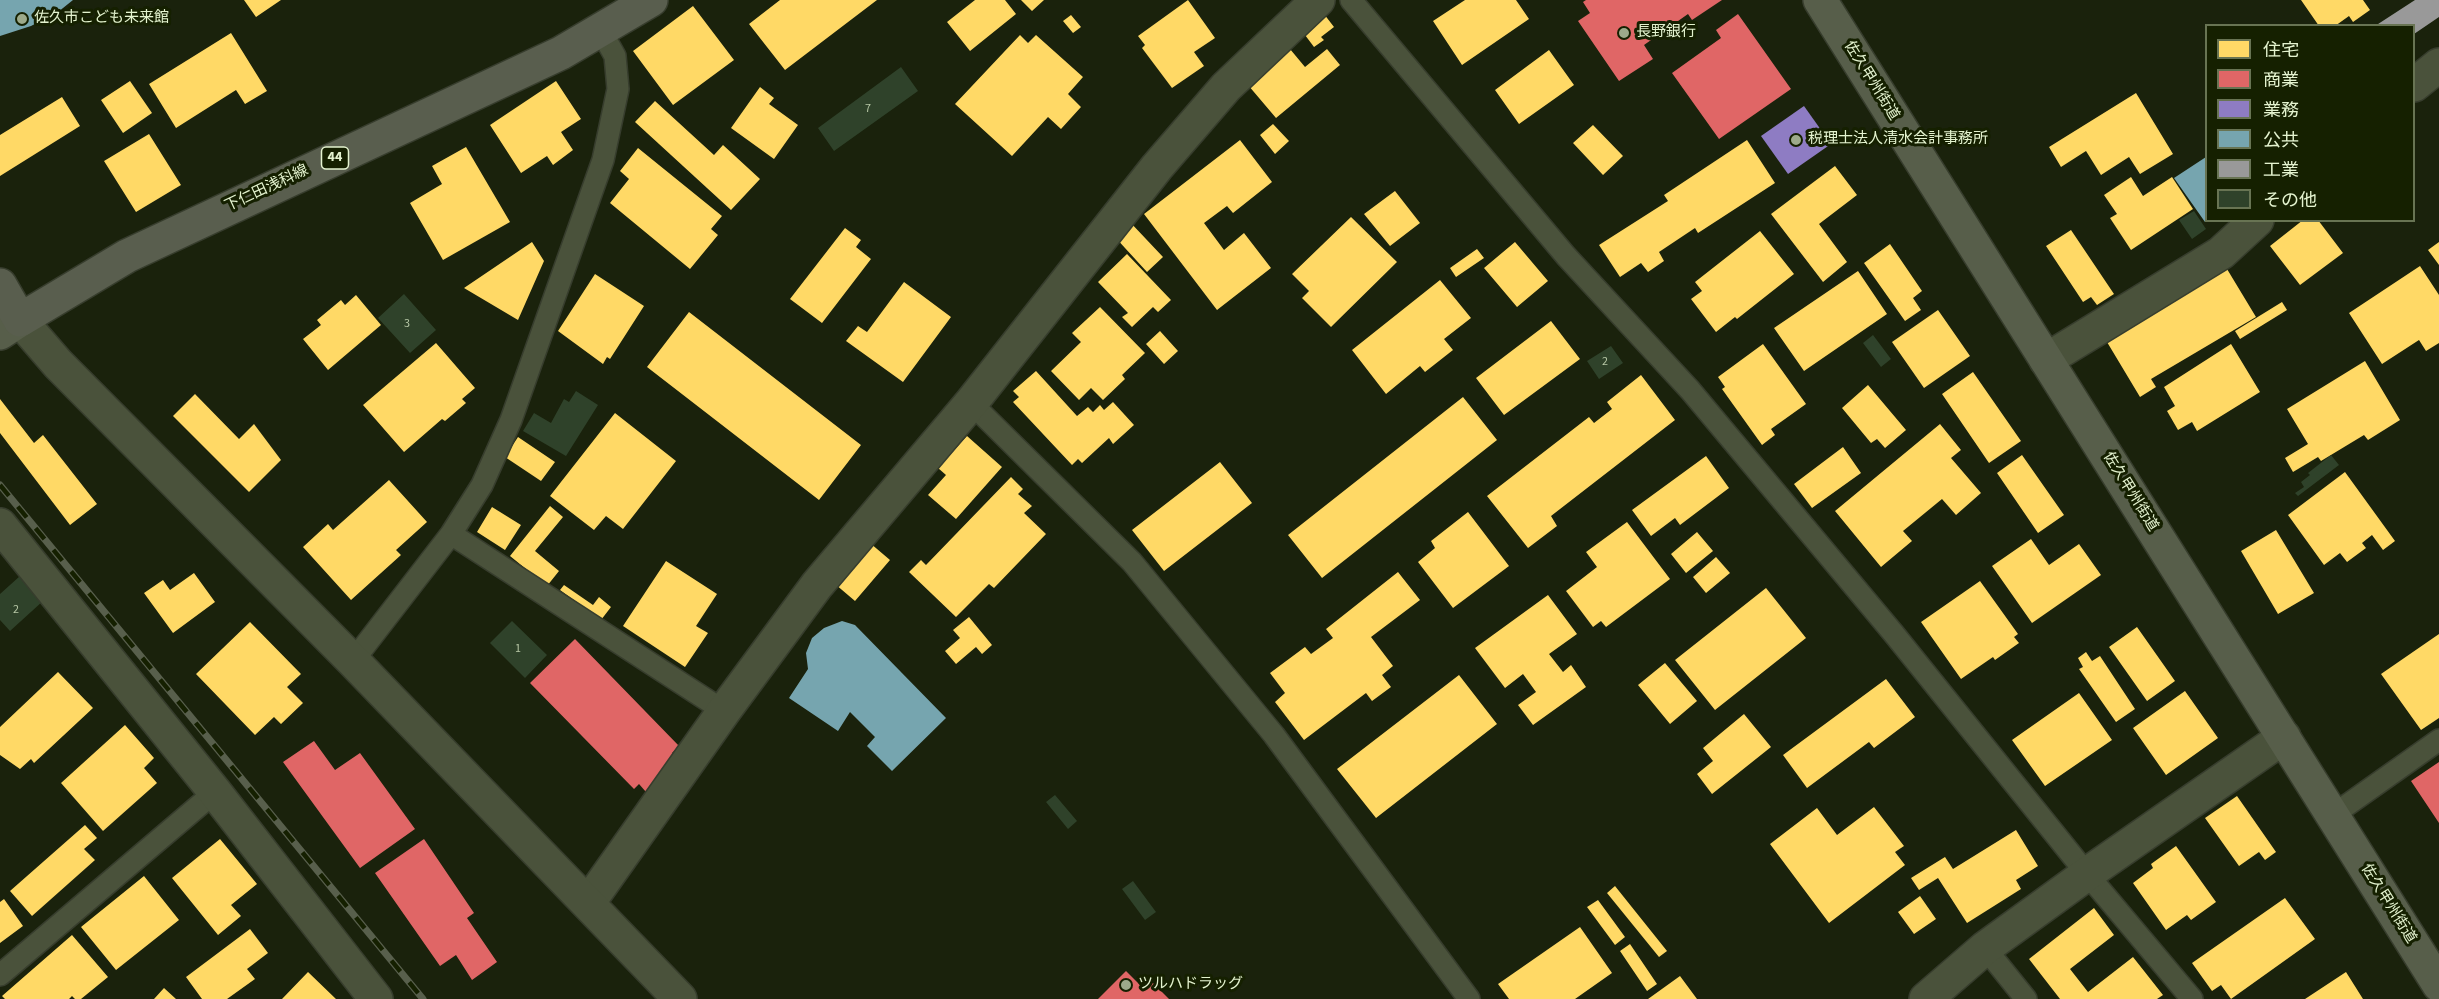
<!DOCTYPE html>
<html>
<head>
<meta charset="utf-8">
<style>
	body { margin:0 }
	#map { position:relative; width:2439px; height:999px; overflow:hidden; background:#1a220c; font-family:"Source Sans 3","Noto Sans JP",sans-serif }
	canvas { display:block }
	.legend { position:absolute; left:2205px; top:24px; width:210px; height:198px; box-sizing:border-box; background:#152000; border:2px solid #687453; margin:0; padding:8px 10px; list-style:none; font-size:18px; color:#e4f3cf }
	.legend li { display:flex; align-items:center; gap:12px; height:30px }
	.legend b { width:30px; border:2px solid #687453 }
</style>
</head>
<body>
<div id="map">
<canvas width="2439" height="999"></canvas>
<ul class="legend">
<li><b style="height:16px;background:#ffd966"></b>住宅</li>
<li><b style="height:16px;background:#e06666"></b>商業</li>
<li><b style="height:16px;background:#8e7cc3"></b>業務</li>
<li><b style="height:16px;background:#76a5af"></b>公共</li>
<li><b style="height:16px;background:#999"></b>工業</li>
<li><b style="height:16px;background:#2f422a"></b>その他</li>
</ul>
</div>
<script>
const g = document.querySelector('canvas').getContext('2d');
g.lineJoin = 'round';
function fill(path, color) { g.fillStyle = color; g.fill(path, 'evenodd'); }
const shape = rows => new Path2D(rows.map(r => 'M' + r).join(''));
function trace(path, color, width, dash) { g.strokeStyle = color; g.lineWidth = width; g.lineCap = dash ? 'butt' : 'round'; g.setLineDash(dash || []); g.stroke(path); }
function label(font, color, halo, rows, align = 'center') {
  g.font = font + ' "Source Sans 3","Noto Sans JP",sans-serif'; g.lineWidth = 6; g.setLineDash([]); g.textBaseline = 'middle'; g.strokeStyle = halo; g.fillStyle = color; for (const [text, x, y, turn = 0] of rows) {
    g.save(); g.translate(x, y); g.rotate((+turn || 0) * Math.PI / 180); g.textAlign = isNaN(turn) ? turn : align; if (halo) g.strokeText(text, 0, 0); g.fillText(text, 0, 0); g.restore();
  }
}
const homes = shape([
	[244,0,281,0,256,17],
	[780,0,877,0,785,70,749,24],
	[975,0,1005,0,1016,14,970,51,947,22],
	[1021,0,1044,0,1032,11],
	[1188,0,1215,38,1194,52,1204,66,1172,88,1142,48,1145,45,1138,36],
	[1465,0,1516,0,1529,19,1462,65,1433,21],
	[2301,0,2363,0,2370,10,2353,22,2349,16,2335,26,2319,26],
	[693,6,734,60,673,105,633,51],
	[1324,14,1334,27,1321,37,1324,40,1314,47,1302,31],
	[1071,15,1081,27,1073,33,1063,21],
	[231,33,267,91,245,104,236,90,176,128,149,84],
	[1020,35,1028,43,1036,35,1083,77,1068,94,1081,107,1061,129,1048,117,1012,156,955,104],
	[1290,49,1305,67,1327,49,1340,65,1276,118,1248,85],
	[1549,50,1574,85,1519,124,1495,90],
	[130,81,152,113,123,133,101,100],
	[556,81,581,119,561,132,573,150,553,165,547,156,521,173,490,125],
	[760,87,774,98,769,104,798,125,774,159,731,128],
	[2136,93,2173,154,2140,174,2129,157,2101,175,2086,151,2061,167,2049,147],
	[62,97,80,126,0,176,0,135],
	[655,101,714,155,723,145,760,179,731,210,635,122],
	[1273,124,1289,141,1275,154,1260,135],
	[1593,125,1623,156,1603,175,1573,143],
	[149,134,181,185,136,212,104,161],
	[1240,140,1272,182,1233,213,1227,206,1204,223,1224,250,1244,233,1271,268,1217,310,1144,214],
	[1747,140,1775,183,1698,233,1695,228,1659,252,1664,261,1648,272,1641,263,1620,277,1599,245,1668,201,1664,195],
	[466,147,510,222,443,260,410,203,442,184,432,166],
	[638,148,722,216,711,229,718,235,690,269,610,203,629,179,620,171],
	[1835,166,1857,195,1819,224,1847,262,1823,282,1771,214],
	[2131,177,2143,196,2172,177,2193,209,2131,250,2110,218,2117,214,2104,195],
	[1395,191,1420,223,1390,246,1364,214],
	[1351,217,1397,262,1331,327,1302,298,1309,291,1292,274],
	[2303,220,2318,220,2343,253,2300,285,2270,246],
	[1129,221,1163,257,1147,272,1114,236],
	[845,228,861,240,856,247,871,259,822,323,790,299],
	[2071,230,2114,294,2097,305,2091,297,2083,302,2046,246],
	[1760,231,1794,274,1737,319,1735,317,1716,332,1691,299,1702,291,1695,282],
	[532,242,544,261,518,320,464,288],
	[1515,242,1548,281,1517,307,1484,268],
	[2439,242,2439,265,2428,250],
	[1890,244,1922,291,1913,298,1921,310,1905,321,1864,263],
	[1477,249,1484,258,1456,277,1450,268],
	[1127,254,1171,300,1158,312,1153,307,1132,327,1122,317,1128,313,1098,282],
	[2420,266,2439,295,2439,343,2426,351,2419,340,2382,364,2349,313],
	[2227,269,2256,317,2151,379,2156,387,2140,397,2107,342],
	[1858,271,1887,314,1804,371,1774,328],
	[595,274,644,306,610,359,607,357,603,364,558,331],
	[1440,280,1471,318,1444,339,1453,350,1425,372,1420,366,1386,394,1352,350],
	[904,282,951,317,903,382,846,341,858,326,867,332],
	[356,295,381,325,328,370,303,339,321,325,317,320,341,300,345,305],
	[2282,302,2287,310,2240,339,2235,331],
	[1100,307,1145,353,1122,375,1125,379,1103,400,1091,388,1079,400,1051,371,1081,342,1072,333],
	[1938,310,1970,356,1924,388,1892,342],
	[689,312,861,445,819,500,647,367],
	[1551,321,1580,359,1504,415,1476,378],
	[1160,331,1178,351,1164,364,1146,344],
	[436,343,475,388,462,399,466,403,445,421,442,419,404,452,363,405],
	[1763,344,1806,404,1771,429,1775,435,1762,445,1722,389,1725,387,1718,377],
	[2231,344,2260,392,2197,431,2192,422,2178,430,2167,411,2175,406,2164,387],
	[2365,361,2400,420,2368,440,2364,435,2321,461,2318,457,2293,472,2285,458,2308,444,2287,409],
	[1036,371,1077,416,1088,407,1093,412,1100,405,1104,410,1113,402,1134,425,1113,444,1109,438,1082,463,1078,459,1072,465,1013,402,1019,397,1013,391],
	[1973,372,2021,441,1989,463,1942,394],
	[1641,375,1675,420,1551,516,1557,526,1528,548,1487,496,1589,417,1594,423,1612,409,1607,402],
	[1868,385,1906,430,1885,448,1877,439,1871,443,1842,408],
	[195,394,239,439,254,424,281,460,249,492,173,416],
	[1463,397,1497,440,1322,578,1288,535],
	[0,399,34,443,43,435,97,504,70,525,0,433],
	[615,413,676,461,623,529,606,516,594,530,550,496],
	[1940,424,1961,450,1951,458,1981,493,1956,515,1942,499,1903,531,1912,541,1881,567,1835,511],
	[967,436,1002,467,956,519,928,495,946,475,938,468],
	[518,437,555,462,541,481,505,457],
	[1843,447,1861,473,1812,508,1794,484],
	[2022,455,2064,515,2038,533,1997,473],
	[1706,456,1729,488,1680,525,1675,518,1651,536,1632,510],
	[1220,462,1252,503,1164,571,1132,530],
	[2345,472,2395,541,2383,550,2372,535,2362,543,2366,548,2347,562,2340,553,2324,565,2288,515],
	[1011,477,1023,489,1018,494,1032,506,1024,513,1046,534,994,588,989,584,956,617,909,572,921,560,926,565],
	[389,480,427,522,396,550,401,555,351,600,303,547,328,524,333,530],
	[550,506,563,517,535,551,559,571,547,586,510,556],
	[492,507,521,525,505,550,477,532],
	[1468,512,1509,566,1453,608,1418,562,1435,548,1431,541],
	[1627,522,1670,579,1606,627,1601,621,1593,627,1566,591,1597,567,1586,552],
	[2276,530,2314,593,2278,614,2241,551],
	[1697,532,1713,551,1686,573,1671,554],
	[2031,539,2049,565,2079,544,2101,575,2032,623,1992,566],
	[870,543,890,560,855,601,835,584],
	[1716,557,1730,573,1706,593,1693,577],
	[666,561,717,594,696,626,708,633,685,667,623,626],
	[1398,572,1420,600,1371,637,1393,666,1382,675,1391,687,1372,701,1366,693,1304,740,1275,702,1285,693,1270,673,1305,647,1311,654,1333,638,1326,629],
	[194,573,215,602,173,633,144,593,163,580,170,590],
	[1980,581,2018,634,2014,637,2019,643,1995,660,1993,657,1961,679,1921,622],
	[564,585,593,605,599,597,611,607,601,620,560,590],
	[1766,588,1806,638,1715,710,1675,660],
	[1548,595,1577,634,1549,654,1563,672,1571,665,1586,687,1533,725,1518,705,1536,692,1523,674,1505,688,1475,648],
	[969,617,992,645,982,654,976,647,956,664,945,651,960,638,953,630],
	[250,622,301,674,287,687,303,703,281,724,274,717,255,735,196,674],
	[2137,627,2175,681,2147,701,2109,647],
	[2439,634,2439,718,2421,730,2381,674],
	[2086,652,2092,661,2100,656,2135,709,2116,722,2079,669,2083,667,2078,658],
	[1665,663,1697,701,1670,724,1638,685],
	[58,672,93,708,34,763,31,759,20,769,0,755,0,727],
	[1459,675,1497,724,1376,818,1337,769],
	[1886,679,1915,717,1874,748,1869,742,1807,788,1783,755],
	[2185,691,2218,738,2166,775,2133,728],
	[2079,693,2112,740,2045,786,2012,740],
	[1744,714,1771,747,1712,794,1697,774,1713,761,1703,748],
	[125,725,154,758,144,768,157,783,103,831,61,783],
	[2237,796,2276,852,2265,860,2259,852,2239,866,2205,818],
	[1874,807,1904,846,1895,852,1905,865,1829,923,1770,844,1817,808,1837,835],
	[85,825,97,838,84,849,95,860,32,916,10,891],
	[2016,830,2038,866,2016,880,2021,889,1967,923,1938,878,1919,890,1911,878,1945,857,1953,869],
	[220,839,257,884,231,905,241,916,218,935,172,878],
	[2176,846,2216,902,2191,920,2187,915,2166,930,2133,883,2153,868,2151,864],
	[144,876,179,920,116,970,81,927],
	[1615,886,1667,951,1659,957,1607,893],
	[1920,896,1936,919,1914,934,1898,912],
	[2285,898,2315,939,2231,999,2221,985,2212,991,2192,963],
	[4,899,23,926,0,943,0,902],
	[1598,900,1625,937,1615,945,1587,907],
	[2094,908,2114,935,2070,969,2088,992,2133,957,2163,995,2157,999,2060,999,2029,959],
	[1580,927,1612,973,1575,999,1509,999,1498,984],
	[250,929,268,953,247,969,255,979,227,999,202,999,186,977],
	[72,935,108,977,81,999,75,999,72,996,69,999,5,999,2,996],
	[1630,944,1657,984,1647,991,1620,951],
	[308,972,336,999,282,999],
	[2346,972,2363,999,2305,999],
	[1680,976,1697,999,1648,999],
	[164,988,176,999,154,999]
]);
const shops = shape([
	[1586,0,1722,0,1692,20,1688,14,1644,45,1653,59,1619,81,1578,21,1590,13,1583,2],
	[1738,14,1791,89,1719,139,1672,73,1721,38,1716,30],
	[575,639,679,746,672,753,679,760,646,792,639,784,634,789,530,683],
	[314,741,335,770,360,753,415,829,360,868,283,762],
	[2439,762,2439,823,2411,781],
	[424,839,474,913,467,918,497,962,472,980,456,955,440,966,375,873],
	[1126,971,1144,989,1151,981,1169,999,1098,999]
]);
const offices = shape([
	[1804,106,1831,144,1788,174,1761,136]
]);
const public = shape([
	[0,0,73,0,58,12,31,26,0,36],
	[2206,157,2206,221,2205,222,2174,178],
	[842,621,855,625,946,718,892,771,867,746,875,737,850,712,838,731,789,698,808,669,806,653,812,638,824,628]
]);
const industry = shape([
	[2415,0,2439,0,2439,17,2414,34,2414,26,2375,26]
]);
const building = shape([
	[901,67,918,91,834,151,818,128],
	[2194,211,2206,229,2192,239,2179,220],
	[404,294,436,330,410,353,378,318],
	[1873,335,1891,359,1881,367,1863,343],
	[1611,346,1623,363,1599,379,1587,361],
	[576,391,598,405,566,456,523,431,534,413,551,423,564,399,569,402],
	[2331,455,2339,465,2298,496,2295,493,2304,487,2301,482,2310,475,2308,473],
	[20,576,43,601,10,631,0,620,0,594],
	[512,621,547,655,525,678,490,643],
	[1055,795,1077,821,1068,829,1046,802],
	[1133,881,1156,912,1145,920,1122,889]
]);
const service = shape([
	[1351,0,1566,256,1690,390,1894,634,2087,874,2192,999],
	[971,403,1132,562,1274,735,1469,999],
	[451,534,724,711],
	[353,661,451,534,482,485,511,420,603,160,618,89,615,56,601,31],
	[2333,815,2439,740],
	[1985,948,2026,999],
	[0,975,215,792]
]);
const minor = shape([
	[2414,85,2439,65],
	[2046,360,2221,253,2257,220],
	[0,525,215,792,376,999],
	[589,902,724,711,817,585,971,403,1157,167,1226,87,1318,0],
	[1926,999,1985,948,2087,874,2284,737]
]);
const tertiary = shape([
	[20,320,58,364,353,661,680,999]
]);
const secondary = shape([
	[1820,0,2439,985],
	[0,333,20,320]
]);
const primary = shape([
	[0,285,20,320,127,256,561,53,651,0]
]);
const rail = shape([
	[0,485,423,999]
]);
const markers = [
	[22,19,6,"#9daa8b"],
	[1624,33,6,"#9daa8b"],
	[1796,140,6,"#9daa8b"],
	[1126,985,6,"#9daa8b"]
];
const numberNames = [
	["7",868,109],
	["3",407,324],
	["2",1605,362],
	["2",16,610],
	["1",518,649]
];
const shields = [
	[335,158,27]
];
const shieldNames = [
	["44",335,158]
];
const poiNames = [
	["佐久市こども未来館",34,19],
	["長野銀行",1636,33],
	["税理士法人清水会計事務所",1808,140],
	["ツルハドラッグ",1138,985]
];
const streetNames = [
	["佐久甲州街道",1871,81,58],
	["下仁田浅科線",267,189,-25],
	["佐久甲州街道",2130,492,58],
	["佐久甲州街道",2388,904,58]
];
fill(homes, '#ffd966');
fill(shops, '#e06666');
fill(offices, '#8e7cc3');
fill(public, '#76a5af');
fill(industry, '#999');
fill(building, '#2f422a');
trace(service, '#373d2d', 24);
trace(minor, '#373d2d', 36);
trace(tertiary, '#373d2d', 36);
trace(secondary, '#373d2d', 36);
trace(primary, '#373d2d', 36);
trace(service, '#4a523b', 21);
trace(minor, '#4a523b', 33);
trace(tertiary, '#4a523b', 33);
trace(secondary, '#575e4a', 33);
trace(primary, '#595e4e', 33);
trace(rail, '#585f4c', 7);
trace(rail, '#152000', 4.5, [14]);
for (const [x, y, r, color] of markers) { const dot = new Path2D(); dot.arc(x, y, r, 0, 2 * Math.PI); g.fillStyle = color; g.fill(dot); trace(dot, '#152000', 2); }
label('12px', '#b7c7a6', null, numberNames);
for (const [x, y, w] of shields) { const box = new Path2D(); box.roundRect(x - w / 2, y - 11, w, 22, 4.5); g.fillStyle = '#152000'; g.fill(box); trace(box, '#e4f3cf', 1.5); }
label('bold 14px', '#e4f3cf', null, shieldNames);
label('15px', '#e4f3cf', '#152000', poiNames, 'left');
label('15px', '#e4f3cf', '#152000', streetNames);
</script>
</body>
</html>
